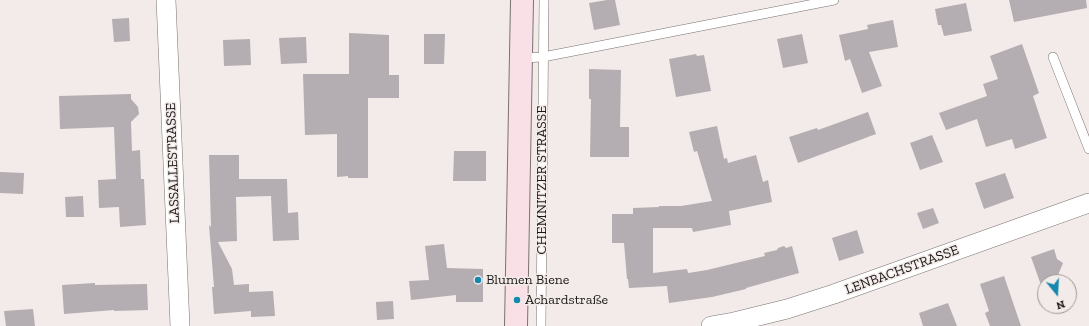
<!DOCTYPE html>
<html>
<head>
<meta charset="utf-8">
<style>
	body { margin:0 }
	#map { position:relative; width:1089px; height:326px; overflow:hidden; background:#f3ebe9; font-family:"Zilla Slab",serif }
	canvas { display:block }
	.north { position:absolute; left:1037px; top:274px; width:40px; height:40px; box-sizing:border-box; background:#f3ebe9; border:1px solid #9c9795; border-radius:50%; rotate:162deg; font-size:11px; font-weight:700; line-height:16px; text-align:center; color:#1a1817 }
	.north::after { content:''; display:block; margin:auto; width:14px; height:18px; background:#1688ad; clip-path:polygon(50% 0,100% 100%,50% 72%,0 100%) }
</style>
</head>
<body>
<div id="map">
<canvas width="1089" height="326"></canvas>
<div class="north">N</div>
</div>
<script>
const g = document.querySelector('canvas').getContext('2d');
g.lineJoin = 'round';
function fill(path, color) { g.fillStyle = color; g.fill(path, 'evenodd'); }
const shape = rows => new Path2D(rows.map(r => 'M' + r).join(''));
function trace(path, color, width, dash) { g.strokeStyle = color; g.lineWidth = width; g.lineCap = dash ? 'butt' : 'round'; g.setLineDash(dash || []); g.stroke(path); }
function label(font, color, halo, rows, align = 'center') {
  g.font = font + ' "Zilla Slab",serif'; g.lineWidth = 3; g.setLineDash([]); g.textBaseline = 'middle'; g.strokeStyle = halo; g.fillStyle = color; for (const [text, x, y, turn = 0] of rows) {
    g.save(); g.translate(x, y); g.rotate((+turn || 0) * Math.PI / 180); g.textAlign = isNaN(turn) ? turn : align; if (halo) g.strokeText(text, 0, 0); g.fillText(text, 0, 0); g.restore();
  }
}
const building = shape([
	[607,0,615,0,620,25,594,30,589,3],
	[1009,0,1086,0,1087,8,1014,22],
	[966,3,972,31,944,36,941,25,938,25,935,9],
	[129,18,130,41,114,42,112,19],
	[893,20,898,47,869,52,882,86,862,93,850,59,845,61,839,35,868,29,867,25],
	[349,33,389,35,389,75,399,75,399,98,368,98,368,178,348,178,348,176,337,177,337,134,305,135,303,74,349,74],
	[424,34,445,34,444,64,424,64],
	[802,34,808,63,783,68,777,39],
	[306,37,307,63,281,64,279,38],
	[250,39,251,65,224,66,223,40],
	[1022,44,1039,93,1033,96,1047,138,1015,149,1012,139,986,147,977,119,946,130,939,113,987,96,983,84,998,79,990,56],
	[696,54,697,56,704,55,711,91,676,97,669,59],
	[589,69,621,70,620,127,629,127,629,157,590,157,591,99,589,99],
	[131,94,131,99,138,107,139,114,131,122,132,151,140,150,141,179,144,179,146,225,120,227,119,207,99,208,98,180,116,179,114,127,60,129,59,96],
	[868,112,876,134,798,163,789,137,817,128,818,130],
	[717,126,724,159,727,158,728,163,756,155,763,182,768,180,772,202,729,211,731,225,693,232,692,228,653,228,653,273,687,269,688,273,707,270,765,256,764,253,777,250,778,248,784,246,786,248,792,246,799,273,746,288,746,289,712,297,669,303,667,286,629,288,628,279,627,279,624,243,612,243,612,214,633,214,633,208,659,207,659,206,681,206,712,201,697,151,694,152,689,132],
	[932,135,943,162,920,170,910,143],
	[454,151,486,151,486,181,453,181],
	[209,155,239,155,239,179,287,179,288,213,298,212,299,240,273,241,271,196,236,197,237,241,218,242,232,269,234,285,249,284,249,292,273,291,275,316,251,317,251,311,214,314,212,287,214,287,209,225,211,227],
	[0,172,24,173,23,194,0,193],
	[1005,173,1014,198,984,209,975,183],
	[83,196,84,217,66,217,65,197],
	[933,208,939,223,923,229,917,213],
	[857,230,864,253,839,261,832,238],
	[444,244,447,268,483,269,483,302,456,302,456,295,411,300,409,281,429,280,425,246],
	[1054,249,1057,259,1063,263,1056,280,1050,282,1045,282,1045,284,1041,285,1031,257],
	[1004,276,1021,326,990,326,985,313,989,311,980,284],
	[95,283,95,285,147,284,148,310,114,311,114,310,64,314,62,285],
	[393,301,394,319,377,320,376,302],
	[948,303,957,326,923,326,919,313],
	[33,309,35,326,6,326,4,311]
]);
const service = shape([
	[1053,57,1089,149],
	[521,58,543,57,834,0],
	[541,326,544,0]
]);
const minor = shape([
	[166,0,180,326],
	[711,326,734,322,787,309,834,294,1089,203]
]);
const secondary = shape([
	[516,326,522,0]
]);
const markers = [
	[478,280,4,"#1688ad"],
	[517,300,4,"#1688ad"]
];
const streetNames = [
	["LASSALLESTRASSE",173,163,-92],
	["CHEMNITZER STRASSE",542,180,-90],
	["LENBACHSTRASSE",902,270,-20]
];
const poiNames = [
	["Blumen Biene",486,280],
	["Achardstraße",525,300]
];
fill(building, '#b4adb1');
trace(service, '#797270', 10);
trace(minor, '#797270', 20);
trace(secondary, '#797270', 24);
trace(service, '#fff', 9);
trace(minor, '#fff', 19);
trace(secondary, '#f9e0e7', 22);
for (const [x, y, r, color] of markers) { const dot = new Path2D(); dot.arc(x, y, r, 0, 2 * Math.PI); g.fillStyle = color; g.fill(dot); trace(dot, '#f3ebe9', 1.5); }
label('14px', '#1a1817', '#f3ebe9', streetNames);
label('14px', '#1a1817', '#f3ebe9', poiNames, 'left');
</script>
</body>
</html>
